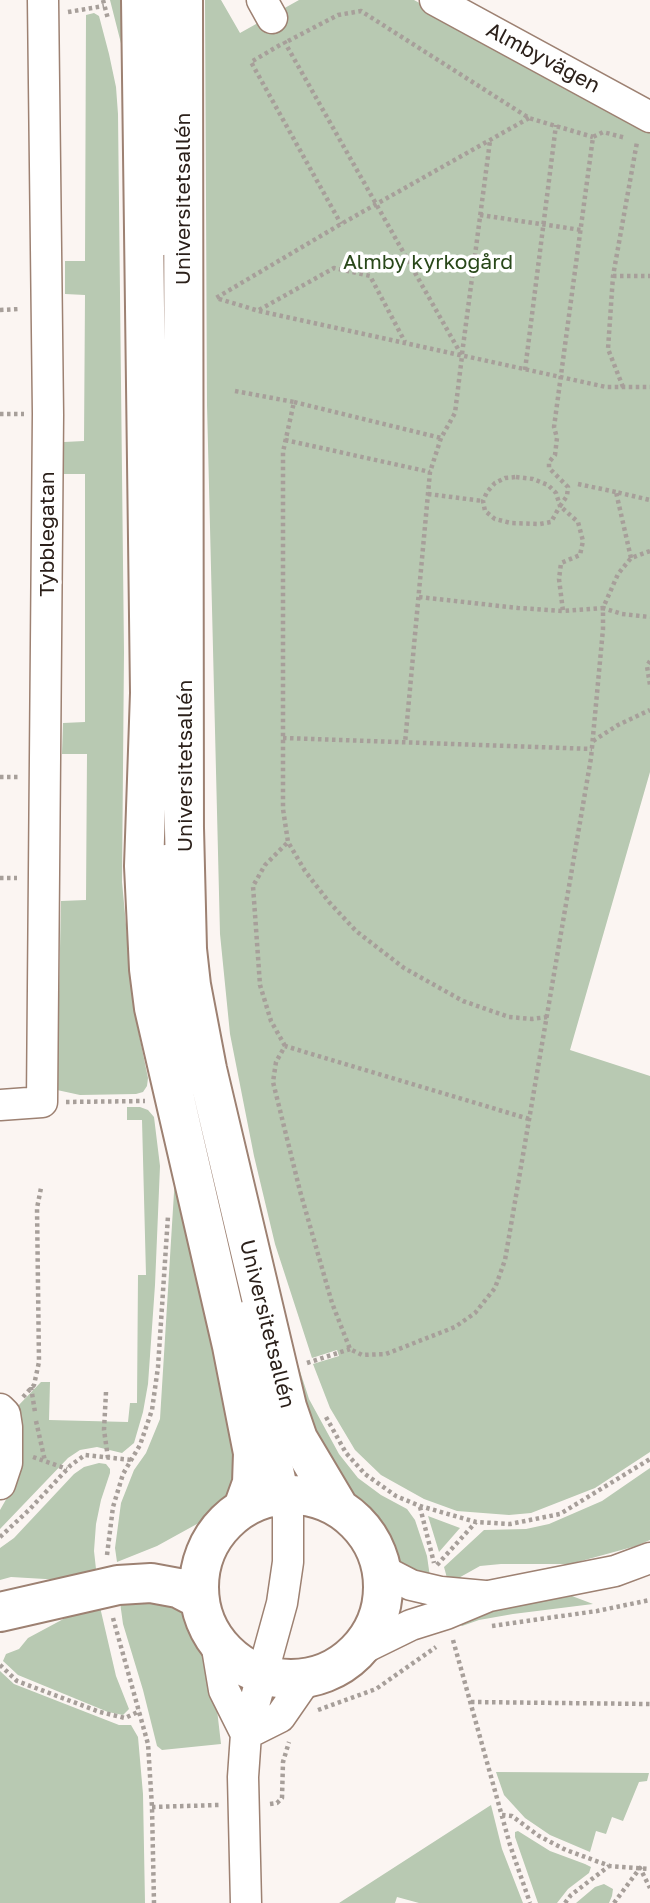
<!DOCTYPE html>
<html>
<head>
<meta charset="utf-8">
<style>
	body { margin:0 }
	canvas { display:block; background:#fbf5f2 }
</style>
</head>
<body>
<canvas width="650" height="1903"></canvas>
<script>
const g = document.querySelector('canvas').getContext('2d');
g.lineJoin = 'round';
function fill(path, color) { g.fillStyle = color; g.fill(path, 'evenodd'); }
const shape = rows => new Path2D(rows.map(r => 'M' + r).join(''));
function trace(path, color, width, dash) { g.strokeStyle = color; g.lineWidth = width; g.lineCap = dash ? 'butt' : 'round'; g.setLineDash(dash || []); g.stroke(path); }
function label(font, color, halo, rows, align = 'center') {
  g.font = font + ' "Golos Text",sans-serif'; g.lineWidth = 7; g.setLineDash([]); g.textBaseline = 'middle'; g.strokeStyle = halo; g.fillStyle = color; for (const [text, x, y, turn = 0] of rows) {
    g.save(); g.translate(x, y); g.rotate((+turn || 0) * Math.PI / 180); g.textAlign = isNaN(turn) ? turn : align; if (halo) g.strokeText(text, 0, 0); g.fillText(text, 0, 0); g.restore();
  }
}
const green = shape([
	[110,0,126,0,127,67],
	[205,0,221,0,240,33,299,0,414,0,650,131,650,772,570,1050,650,1076,650,1452,595,1488,531,1513,509,1515,457,1511,424,1499,381,1475,355,1450,330,1408,313,1364,339,1356,337,1350,312,1358,275,1244,254,1156,230,1034,220,934,207,405],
	[94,13,99,16,109,54,116,87,118,114,124,652,122,882,134,1010,148,1078,147,1086,143,1092,136,1094,80,1095,57,1090,61,901,86,900,87,754,62,754,63,723,85,722,85,474,63,474,64,442,84,441,85,295,65,294,65,261,85,261,86,15],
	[206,972,270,1278,309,1399,339,1454,358,1478,381,1495,407,1509,415,1520,427,1556,430,1577,406,1567,396,1559,346,1491,313,1438,203,1036],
	[127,1107,140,1107,148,1110,154,1117,160,1166,155,1285,148,1384,143,1412,134,1443,122,1453,97,1447,80,1450,68,1458,0,1529,0,1510,8,1496,16,1408,41,1382,50,1382,49,1420,128,1422,130,1403,137,1403,138,1275,146,1275,142,1120,127,1120],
	[176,1160,239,1431,235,1503,157,1546,117,1562,115,1548,121,1503,134,1470,146,1453,160,1419],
	[99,1463,106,1464,110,1469,110,1473,101,1500,96,1524,94,1551,96,1569,62,1580,11,1577,0,1580,0,1548,14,1538,74,1474,84,1467],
	[650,1468,650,1540,636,1546,570,1564,501,1564,480,1566,455,1580,447,1578,444,1567,484,1530,526,1529,549,1524,602,1501],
	[428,1516,460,1528,439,1552],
	[156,1596,185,1613,196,1623,204,1641,216,1701,221,1744,162,1750,157,1746,143,1690,123,1624,120,1602],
	[572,1596,593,1604,513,1614,479,1620,462,1626,459,1623,470,1616,527,1603],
	[100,1607,116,1676,129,1709,123,1715,108,1712,18,1675,3,1661,6,1654,19,1649,28,1638,69,1616],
	[0,1671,14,1684,119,1725,131,1725,138,1737,143,1794,145,1903,0,1903],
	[496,1772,649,1773,647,1781,639,1782,623,1821,612,1817,606,1834,596,1831,590,1852,550,1835,525,1818,504,1795],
	[491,1805,502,1849,523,1903,419,1903,397,1897,395,1903,339,1903],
	[518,1831,550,1851,585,1864,591,1867,589,1873,568,1889,557,1903,538,1903,515,1837,515,1832],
	[604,1884,613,1889,612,1896,609,1903,576,1903,595,1887]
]);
const path = shape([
	[103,0,108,19],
	[68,12,104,6],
	[284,41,462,356,455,413,441,438,430,472,405,743],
	[288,41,338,15,361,11,529,118,593,137],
	[280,45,251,62,341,224],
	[529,118,341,224,216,298,259,311,606,387,650,387],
	[480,215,581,230],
	[613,276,650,276],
	[0,310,20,309],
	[259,310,334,268,370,276,405,342],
	[462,354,490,141],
	[525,370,556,125],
	[623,387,608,349,613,276,637,142],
	[235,391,294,402,283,452,283,809,288,842,305,871,329,902,356,931,404,968,463,1001,509,1017,532,1019,547,1017],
	[294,402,441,438],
	[0,414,24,414],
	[285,440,430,472],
	[516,477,533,479,548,485,556,493,560,506,551,522,540,524,511,523,495,519,485,511,483,501,487,492,495,483,505,478,516,477],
	[578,484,616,492],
	[428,494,483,501],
	[650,551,631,558,618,574,603,608,622,614,650,617],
	[631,558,616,492,650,500],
	[419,597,518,608,563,611],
	[650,661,647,666,650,685],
	[283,738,592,749],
	[593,741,618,725,650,710],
	[0,777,20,777],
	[0,878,17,878],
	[285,1046,271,1021,260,985,253,886,265,865,288,842],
	[66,1102,145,1101],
	[529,1119,285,1046,276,1062,273,1082,300,1191,332,1303,350,1349,362,1355,386,1354,455,1327,475,1313,495,1288,505,1260,591,758,603,629,603,608,563,611,559,579,561,563,580,555,583,541,578,522,560,506,567,496,568,487,549,468,549,462,555,455,557,438,554,427,593,137,603,132,626,138],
	[307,1363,350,1349],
	[31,1387,35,1412],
	[106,1392,104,1430,108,1458],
	[23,1397,34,1385,39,1362,37,1208,41,1188],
	[326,1417,346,1453,365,1474,396,1496,420,1506,476,1522,510,1524,560,1514,650,1459],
	[36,1421,45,1461],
	[33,1457,67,1469],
	[420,1507,434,1563],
	[0,1537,29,1510,71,1465,85,1455,132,1460],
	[107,1555,113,1507,123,1474,140,1445,152,1410,158,1367,168,1216],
	[437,1565,476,1522],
	[113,1618,148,1744,152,1807,154,1903],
	[492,1626,597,1611,650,1600],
	[453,1640,510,1845,530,1903],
	[0,1665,17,1681,100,1712,125,1718,140,1711],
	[471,1702,650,1704],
	[318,1710,376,1689,436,1647],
	[270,1804,277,1803,282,1798,283,1762,289,1742],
	[152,1807,219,1805],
	[502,1815,512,1816,539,1836,566,1850,610,1866,650,1869],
	[565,1903,571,1895,609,1866],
	[614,1903,640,1868,650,1888]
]);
const minor = shape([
	[161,0,163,240],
	[262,0,272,18],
	[435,0,650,117],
	[166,860,167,939,171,989,189,1075],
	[0,1105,42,1102,48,414,43,0],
	[245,1317,288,1516,288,1562,282,1603,246,1734],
	[0,1409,5,1414,7,1427,7,1463,0,1484],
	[382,1570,411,1585,441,1592,485,1596],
	[216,1642,224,1690,246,1734,243,1777,246,1903],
	[358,1651,411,1625,446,1614,489,1596,615,1571,650,1558],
	[246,1734,280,1717,307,1678]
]);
const major = shape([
	[141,0,150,693,144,866,149,969,154,1008,232,1346,253,1453,252,1483,243,1508],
	[183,0,184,828,187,949,191,985,207,1069,287,1407,298,1439,339,1508],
	'199 1587a92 92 0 1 1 184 0a92 92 0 1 1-184 0Z',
	[0,1612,118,1585,151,1583,178,1588,199,1599]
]);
const streetNames = [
	["Almbyvägen",543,58,28],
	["Universitetsallén",183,199,-90],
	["Tybblegatan",47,534,-90],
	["Universitetsallén",185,766,-90],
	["Universitetsallén",267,1324,76]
];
const parkNames = [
	["Almby kyrkogård",428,262]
];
fill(green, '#b8c9b2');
trace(minor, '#9d8172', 33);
trace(major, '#9d8172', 42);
trace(path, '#a79f9a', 4.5, [3.5, 3.5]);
trace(minor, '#fff', 30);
trace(major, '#fff', 38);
label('21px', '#2b201a', '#fff', streetNames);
label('21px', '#29481a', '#fff', parkNames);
</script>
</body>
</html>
